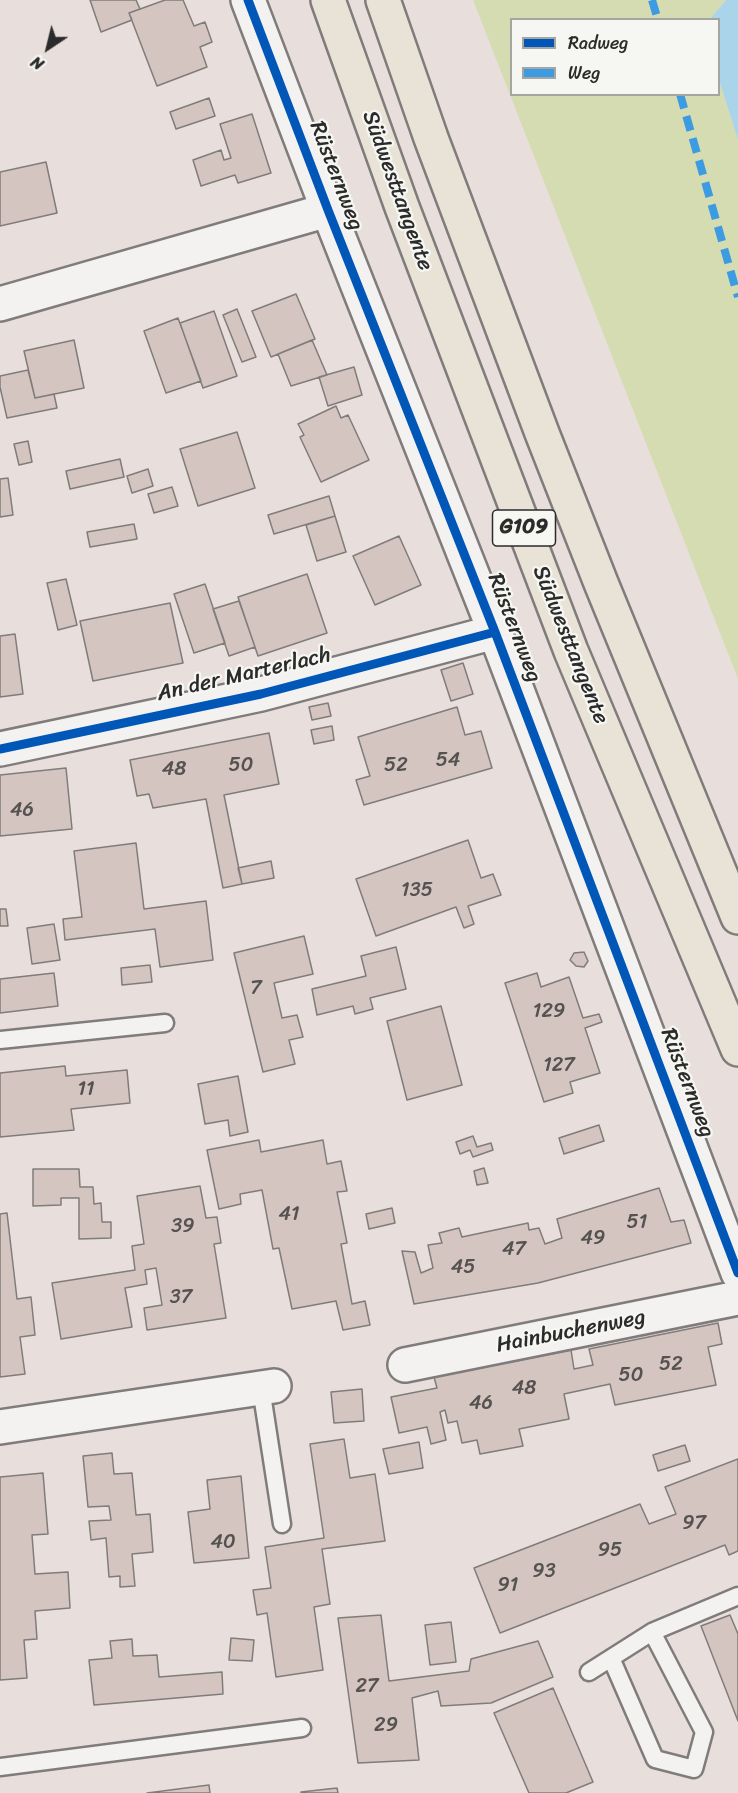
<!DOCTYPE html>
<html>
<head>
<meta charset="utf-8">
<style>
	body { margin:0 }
	#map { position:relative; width:738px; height:1793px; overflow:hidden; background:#e8dfdc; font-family:Sriracha,sans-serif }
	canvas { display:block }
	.legend { position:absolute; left:510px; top:18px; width:210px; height:78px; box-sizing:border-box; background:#f6f6f2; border:2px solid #a5a5a2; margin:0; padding:8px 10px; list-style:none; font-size:18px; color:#2b2b2b }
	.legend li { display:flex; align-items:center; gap:12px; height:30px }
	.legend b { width:30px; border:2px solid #a5a5a2 }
	.north { position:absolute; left:18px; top:18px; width:60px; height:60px; -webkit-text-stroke:4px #f6f6f2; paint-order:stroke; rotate:215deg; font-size:16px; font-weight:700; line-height:24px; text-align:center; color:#2b2b2b }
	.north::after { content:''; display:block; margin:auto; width:21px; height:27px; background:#2b2b2b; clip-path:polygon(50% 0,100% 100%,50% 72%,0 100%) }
</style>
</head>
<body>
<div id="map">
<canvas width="738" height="1793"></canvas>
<ul class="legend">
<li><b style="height:8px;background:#0057b8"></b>Radweg</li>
<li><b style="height:8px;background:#3d9ce1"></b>Weg</li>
</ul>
<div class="north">N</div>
</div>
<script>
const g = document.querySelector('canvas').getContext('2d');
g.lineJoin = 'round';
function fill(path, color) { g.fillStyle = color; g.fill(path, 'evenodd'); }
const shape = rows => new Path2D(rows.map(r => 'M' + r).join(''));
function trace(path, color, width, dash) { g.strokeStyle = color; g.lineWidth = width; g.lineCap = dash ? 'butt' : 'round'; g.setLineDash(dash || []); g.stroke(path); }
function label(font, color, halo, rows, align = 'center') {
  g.font = font + ' Sriracha,sans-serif'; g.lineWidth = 4.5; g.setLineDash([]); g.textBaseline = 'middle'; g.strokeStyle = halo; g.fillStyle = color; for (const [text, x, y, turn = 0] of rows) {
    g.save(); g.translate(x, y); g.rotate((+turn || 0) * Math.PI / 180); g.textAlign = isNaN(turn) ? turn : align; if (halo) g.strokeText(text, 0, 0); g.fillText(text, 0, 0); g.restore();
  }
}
const green = shape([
	[473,0,726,0,710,19,512,20,512,94,718,94,719,80,738,140,738,679]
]);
const water = shape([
	[726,0,738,0,738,140,719,80,718,20,710,19]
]);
const building = shape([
	[90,0,136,0,140,9,129,13,132,20,101,32,90,0],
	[165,0,183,0,194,26,205,22,212,42,200,47,207,67,157,86,129,13,165,0],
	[209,98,215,116,176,129,170,112,209,98],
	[252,114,271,173,238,183,235,175,201,186,193,160,221,150,224,160,231,158,220,124,252,114],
	[46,162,57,213,0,226,0,172,46,162],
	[296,294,315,339,271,357,252,311,296,294],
	[237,309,256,357,242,362,223,315,237,309],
	[214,311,237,376,203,388,180,323,214,311],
	[178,318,201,381,166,393,144,331,178,318],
	[74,340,84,388,35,398,24,351,74,340],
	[312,340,327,375,291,386,278,354,312,340],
	[354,367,362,395,328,406,319,377,354,367],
	[28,370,35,398,54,394,57,408,7,418,0,387,0,376,28,370],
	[336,406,341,418,348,415,369,460,321,482,300,437,304,435,298,424,336,406],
	[237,432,255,488,198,506,180,449,237,432],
	[28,441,32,462,19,465,14,444,28,441],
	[120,459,124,477,70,489,66,471,120,459],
	[148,469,153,486,132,493,127,476,148,469],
	[8,478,13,515,0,517,0,479,8,478],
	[172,487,178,506,154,513,148,494,172,487],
	[329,496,335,516,274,534,268,515,329,496],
	[335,516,346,552,317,561,306,525,335,516],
	[134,524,137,539,90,547,87,532,134,524],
	[399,536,421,585,375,605,353,556,399,536],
	[307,574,327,633,258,656,238,597,307,574],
	[66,579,77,625,58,630,47,583,66,579],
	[205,584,225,643,194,653,174,594,205,584],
	[239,601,255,647,229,656,213,609,239,601],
	[170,603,183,663,93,681,80,621,170,603],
	[15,634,23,694,0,697,0,636,15,634],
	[463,663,473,694,451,701,441,670,463,663],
	[328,703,331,716,312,720,309,707,328,703],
	[457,707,465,735,481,731,492,768,364,805,356,780,370,776,358,737,457,707],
	[332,726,334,740,314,744,311,730,332,726],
	[269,733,279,784,224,795,242,884,223,888,206,799,153,808,149,794,137,796,130,760,269,733],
	[66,768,72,829,0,836,0,775,66,768],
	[468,840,481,878,493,874,501,895,468,906,474,924,464,928,456,907,376,936,356,879,468,840],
	[136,843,144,909,206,901,213,960,160,967,155,929,65,940,63,919,82,917,74,851,136,843],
	[271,861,274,878,242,884,238,868,271,861],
	[0,909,6,909,8,926,0,926,0,909],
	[54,924,60,960,32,964,27,928,54,924],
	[304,936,313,974,274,983,282,1018,297,1015,303,1037,289,1040,295,1064,263,1072,234,953,304,936],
	[396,947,406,989,370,998,373,1009,355,1014,353,1006,317,1015,312,989,366,976,361,956,396,947],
	[584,952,588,961,584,967,576,966,570,960,574,953,584,952],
	[150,965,152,982,122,985,121,968,150,965],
	[54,973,58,1006,0,1013,0,979,54,973],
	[537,973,541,987,569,977,583,1018,599,1014,602,1022,585,1028,600,1073,570,1082,573,1093,544,1102,505,983,537,973],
	[441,1006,462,1085,407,1100,387,1021,441,1006],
	[65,1066,66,1076,127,1070,130,1103,71,1109,74,1130,0,1137,0,1073,65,1066],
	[238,1076,248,1132,230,1136,228,1120,205,1124,198,1084,238,1076],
	[599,1125,604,1141,564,1154,559,1138,599,1125],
	[473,1136,477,1147,491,1143,493,1150,473,1157,470,1150,460,1154,456,1142,473,1136],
	[259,1140,261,1152,323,1140,327,1164,341,1161,347,1191,337,1192,347,1243,341,1244,352,1304,365,1301,370,1325,343,1330,336,1301,292,1309,279,1248,273,1249,262,1190,240,1194,241,1204,219,1209,207,1150,259,1140],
	[484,1168,488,1183,477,1185,474,1171,484,1168],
	[33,1169,79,1169,80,1187,93,1187,94,1204,101,1203,102,1222,111,1222,111,1238,79,1239,79,1198,61,1198,61,1205,33,1206,33,1169],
	[200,1186,206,1218,217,1217,221,1243,214,1244,226,1318,147,1330,144,1308,162,1305,156,1268,145,1270,147,1284,125,1288,132,1327,61,1339,52,1283,135,1270,132,1246,144,1244,137,1196,200,1186],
	[659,1188,671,1222,684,1220,691,1243,538,1283,414,1304,402,1251,415,1252,421,1273,433,1268,428,1245,442,1243,439,1233,459,1228,462,1237,528,1223,529,1230,539,1228,545,1244,562,1238,557,1219,659,1188],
	[392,1208,395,1223,369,1229,366,1214,392,1208],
	[7,1213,17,1299,31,1297,35,1335,20,1337,25,1374,0,1377,0,1214,7,1213],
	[718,1323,722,1344,708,1347,716,1385,615,1405,610,1384,564,1394,569,1419,519,1429,523,1446,480,1454,477,1440,462,1443,457,1421,448,1423,445,1410,440,1412,446,1440,431,1444,427,1427,399,1433,391,1397,437,1388,434,1377,571,1350,574,1369,593,1365,589,1349,718,1323],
	[362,1389,364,1421,334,1423,331,1392,362,1389],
	[344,1439,350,1478,375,1474,385,1541,322,1549,330,1604,314,1607,323,1670,276,1677,267,1613,257,1615,253,1590,271,1588,265,1547,324,1538,310,1444,344,1439],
	[419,1442,423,1468,389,1474,383,1449,419,1442],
	[685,1445,690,1461,658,1471,653,1455,685,1445],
	[112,1453,114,1474,132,1473,136,1515,150,1514,153,1552,132,1554,135,1586,120,1587,120,1576,109,1577,106,1538,91,1540,89,1521,111,1520,109,1506,88,1507,83,1456,112,1453],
	[738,1459,738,1551,729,1555,725,1545,500,1633,474,1568,640,1504,649,1524,676,1514,665,1487,738,1459],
	[43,1473,48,1534,32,1535,35,1574,68,1572,70,1608,35,1611,37,1639,24,1640,27,1678,0,1680,0,1477,43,1473],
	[241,1476,249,1558,194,1563,188,1512,210,1509,207,1480,241,1476],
	[381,1615,389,1681,469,1671,471,1659,538,1641,553,1677,491,1703,441,1706,438,1691,412,1698,419,1760,358,1763,338,1618,381,1615],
	[730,1615,738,1634,738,1721,701,1626,730,1615],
	[451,1622,456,1662,430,1665,425,1625,451,1622],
	[231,1638,254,1640,252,1661,229,1660,231,1638],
	[132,1639,133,1656,157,1655,159,1677,222,1672,223,1694,94,1705,89,1660,112,1658,110,1641,132,1639],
	[553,1688,593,1782,566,1793,529,1793,494,1713,553,1688],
	[209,1785,210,1793,147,1793,209,1785],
	[337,1788,338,1793,301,1793,301,1792,337,1788]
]);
const lane = shape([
	[0,1040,165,1023],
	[261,1388,282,1524],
	[611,1658,655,1759,694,1769,704,1732,652,1632],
	[589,1672,652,1632,738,1596],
	[0,1767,302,1728]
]);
const street = shape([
	[248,0,328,210,495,632,738,1273],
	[0,304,328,210],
	[0,749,261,694,495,632],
	[405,1365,738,1298],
	[0,1427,274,1386]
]);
const highway = shape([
	[328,0,402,207,571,651,738,1049],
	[383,0,431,138,542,433,601,583,738,917]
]);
const quiet = shape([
	[652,0,658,20],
	[680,94,738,297]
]);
const cycleway = shape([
	[248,0,328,210,495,632,738,1273],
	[0,749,261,694,495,632]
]);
const numberNames = [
	["54",448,761],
	["50",241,766],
	["52",396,766],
	["48",174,770],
	["46",22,811],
	["135",417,891],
	["7",256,989],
	["129",549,1012],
	["127",559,1066],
	["11",86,1090],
	["41",289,1215],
	["51",637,1223],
	["39",183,1227],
	["49",593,1239],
	["47",514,1250],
	["45",463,1268],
	["37",181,1298],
	["52",671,1365],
	["50",631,1376],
	["48",524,1389],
	["46",481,1404],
	["97",694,1524],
	["40",223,1543],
	["95",610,1551],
	["93",544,1572],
	["91",508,1586],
	["27",367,1687],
	["29",386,1726]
];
const shields = [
	[524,528,63]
];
const shieldNames = [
	["G109",524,528]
];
const streetNames = [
	["Rüsternweg",336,176,69],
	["Südwesttangente",397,191,70],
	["Rüsternweg",514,628,69],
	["Südwesttangente",570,645,68],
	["An der Marterlach",244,675,-13],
	["Rüsternweg",687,1083,69],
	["Hainbuchenweg",571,1332,-11]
];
fill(green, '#d6dcb1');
fill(water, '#aad4ea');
fill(building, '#d4c5c0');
trace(building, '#807c7b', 1.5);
trace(lane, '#807c7b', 21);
trace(street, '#807c7b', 38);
trace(highway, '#807c7b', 38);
trace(lane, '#f3f2f0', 16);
trace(street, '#f3f2f0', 33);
trace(highway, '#e8e3d6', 33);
trace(quiet, '#3d9ce1', 8, [15, 8]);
trace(cycleway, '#0057b8', 9);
label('20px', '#555250', null, numberNames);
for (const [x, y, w] of shields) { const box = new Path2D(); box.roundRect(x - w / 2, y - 18, w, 36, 4.5); g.fillStyle = '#f6f6f2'; g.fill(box); trace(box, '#2b2b2b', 1.5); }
label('bold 21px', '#2b2b2b', null, shieldNames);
label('22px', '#2b2b2b', '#f6f6f2', streetNames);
</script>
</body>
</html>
